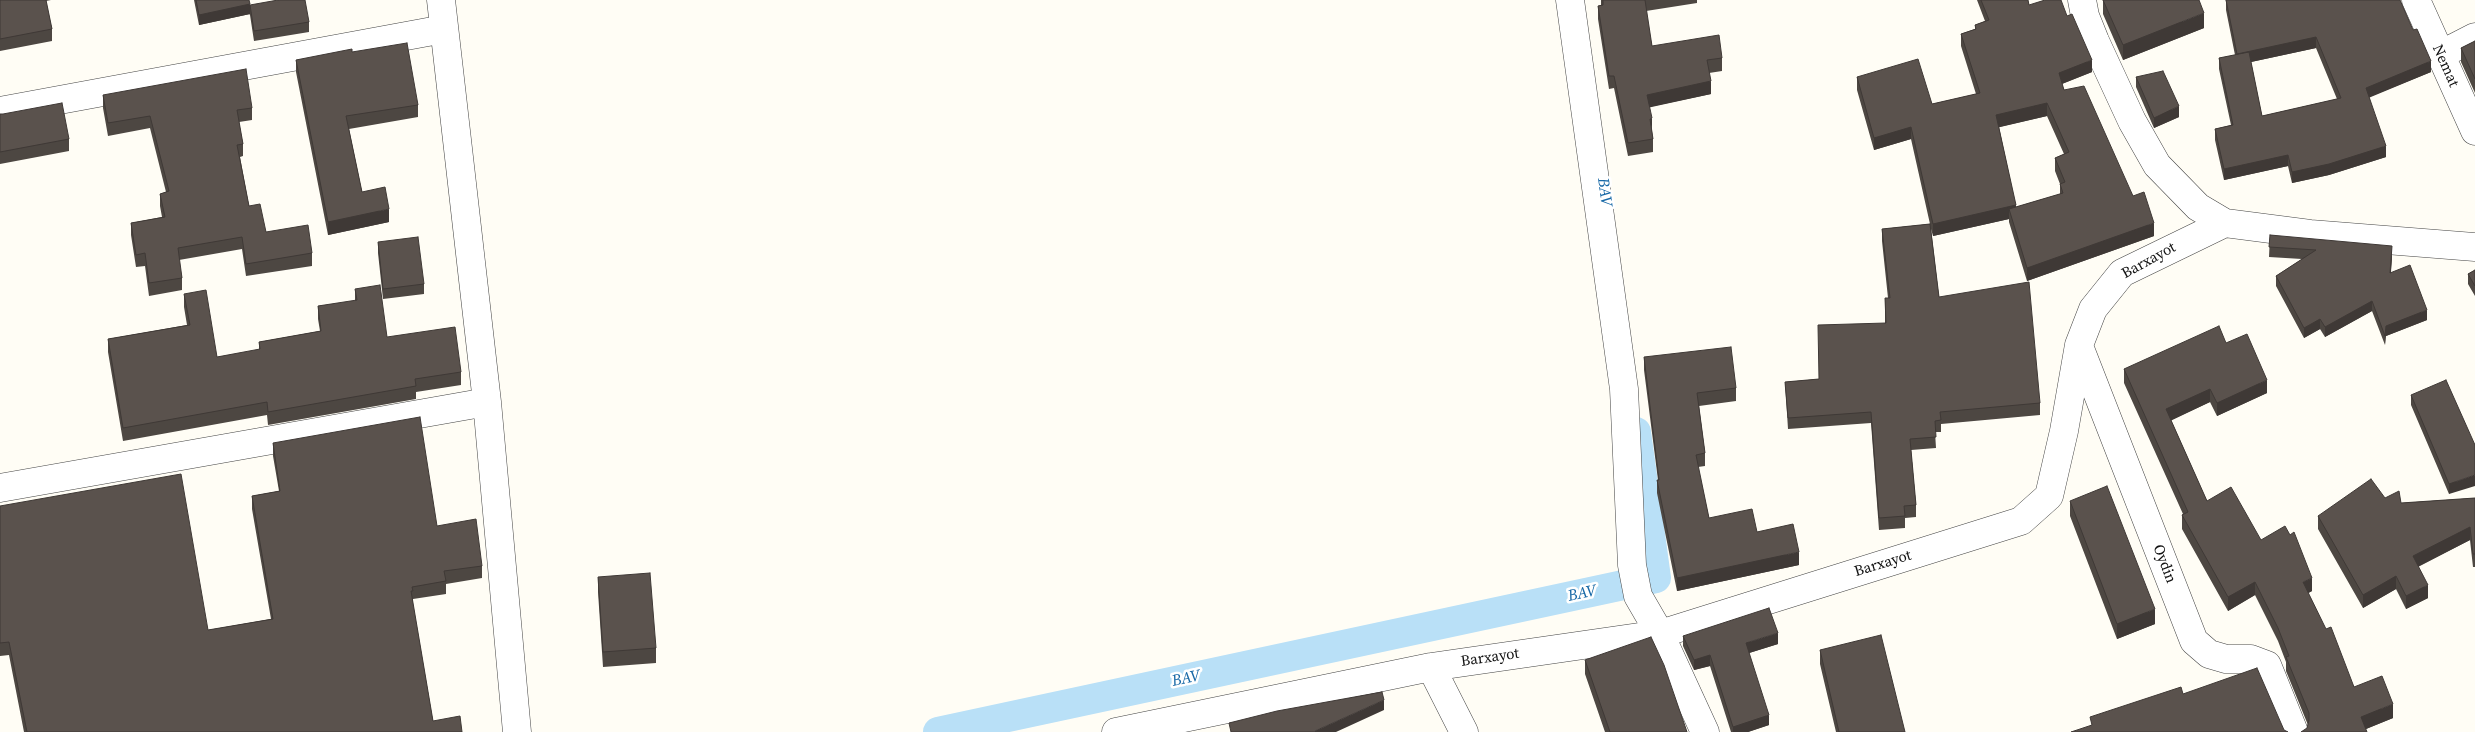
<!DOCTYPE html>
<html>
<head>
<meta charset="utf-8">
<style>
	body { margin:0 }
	canvas { display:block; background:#fffdf5 }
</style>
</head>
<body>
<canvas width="2475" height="732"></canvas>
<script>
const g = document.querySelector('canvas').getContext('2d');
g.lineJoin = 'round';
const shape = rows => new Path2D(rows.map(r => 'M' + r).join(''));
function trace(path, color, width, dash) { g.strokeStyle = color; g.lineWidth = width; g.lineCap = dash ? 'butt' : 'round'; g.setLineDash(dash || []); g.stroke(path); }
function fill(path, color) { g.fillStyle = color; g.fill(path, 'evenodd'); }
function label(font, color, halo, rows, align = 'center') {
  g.font = font + ' "Source Serif 4",serif'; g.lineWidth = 5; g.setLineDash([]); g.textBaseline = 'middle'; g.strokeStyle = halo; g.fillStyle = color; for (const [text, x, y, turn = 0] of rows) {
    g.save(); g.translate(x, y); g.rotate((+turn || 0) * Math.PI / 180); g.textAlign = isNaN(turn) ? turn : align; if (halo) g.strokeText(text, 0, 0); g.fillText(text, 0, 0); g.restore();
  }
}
const canal = shape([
	[938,732,1656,578,1636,432]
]);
const minor = shape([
	[441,0,487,402,517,732],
	[1570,0,1624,389,1632,565,1638,596,1660,634,1705,732],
	[2082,0,2085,16,2095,41,2132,121,2157,165,2198,207,2225,223],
	[2416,0,2475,131],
	[2440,55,2475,37],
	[0,111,444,29],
	[2079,346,2194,641,2209,654,2226,659,2251,659,2267,665,2294,732],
	[0,488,487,402],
	[1431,667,1464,732],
	[1116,732,1431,667,1660,634,2021,521,2049,496,2064,431,2079,345,2093,309,2122,273,2225,223,2310,234,2475,247]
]);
const wall = shape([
	[0,0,51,0,46,1,52,29,52,41,0,51],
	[194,0,249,0,250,14,199,25],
	[1601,0,1697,0,1697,3,1646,11,1652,46,1722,58,1722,71,1709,73,1711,94,1649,107,1653,139,1653,152,1628,156,1614,88,1609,89,1598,19,1598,6,1601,5],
	[1977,0,2028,0,2029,5,2067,16,2092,72,2062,84,2064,90,2133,196,2154,236,2027,281,2009,222,2009,219,1933,236,1931,229,1939,297,2040,403,2040,415,1941,424,1941,432,1935,432,1936,448,1911,450,1916,505,1916,517,1905,518,1905,528,1879,530,1871,423,1788,429,1785,382,1819,379,1885,323,1885,298,1888,298,1882,241,1882,229,1930,224,1911,139,1874,150,1857,90,1857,77,1932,104,1976,94,1961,46,1961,34,1975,29,1975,25,1985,21],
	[2047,116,2064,154,2055,158,2055,171,2060,184,2060,194,2016,207,1999,127],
	[2103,0,2204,28,2123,60,2103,14],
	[2226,0,2413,30,2431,72,2369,97,2386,157,2329,175,2292,183,2288,166,2224,180,2215,140,2215,129,2231,125,2219,69,2219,58,2235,55,2226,10],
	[2316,48,2337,99,2262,116,2251,62],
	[250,5,309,22,309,32,254,41,250,15],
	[2475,41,2475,93,2461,62,2461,48],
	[352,52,418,105,418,117,349,129,362,192,389,222,328,235,296,72,296,60],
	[2136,77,2179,117,2154,128,2136,87],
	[103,95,252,108,252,120,239,122,243,144,243,156,240,157,249,206,266,232,312,253,312,266,246,276,242,249,179,260,182,278,182,290,149,296,145,266,136,267,131,235,131,223,162,217,160,206,160,194,166,192,150,128,108,136,103,108],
	[0,114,69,139,69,151,0,164],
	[2270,235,2392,256,2391,272,2427,320,2386,336,2385,345,2372,311,2325,337,2320,329,2304,338,2276,286,2276,276,2302,259,2269,257],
	[378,242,424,284,424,294,383,299,378,253],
	[2475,270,2475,296,2468,284,2468,274],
	[355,289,387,337,461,372,461,385,416,392,416,399,268,425,267,415,123,441,108,352,108,339,187,325,184,307,184,294,217,357,259,350,259,342,320,331,318,319,318,306,355,301],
	[2226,343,2267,393,2217,416,2210,402,2171,420,2207,501,2261,540,2312,591,2308,593,2354,687,2393,718,2366,729,2307,728,2308,725,2286,671,2286,662,2278,641,2255,595,2228,611,2182,529,2182,515,2183,514,2124,383,2124,369],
	[1644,357,1736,388,1736,401,1699,406,1705,453,1705,466,1698,467,1709,518,1757,532,1799,565,1677,591,1657,493,1657,480,1658,480,1644,370],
	[2411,395,2475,445,2449,494,2411,405],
	[273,443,437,526,482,566,482,578,446,584,446,594,413,599,413,604,433,721,462,732,24,732,9,655,0,656,0,506,208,630,271,619,252,509,252,496,279,491,273,456],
	[2385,498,2401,503,2475,498,2475,567,2473,567,2470,540,2418,567,2428,598,2406,609,2396,589,2363,608,2318,529,2318,516],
	[2070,501,2155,624,2117,639,2070,516],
	[598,577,656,648,656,663,603,667,598,592],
	[1683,636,1778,644,1749,653,1769,725,1748,732,1731,732,1710,666,1694,670,1683,646],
	[1820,650,1905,732,1836,732,1820,664],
	[1585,660,1687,732,1605,732,1585,674]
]);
const shadedWall = shape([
	[250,4,250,14,199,25,199,15],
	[2204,13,2204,28,2123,60,2123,45],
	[2316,37,2316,48,2237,65,2237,54],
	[2092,60,2092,72,2059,85,2059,73],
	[2431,61,2431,72,2366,99,2366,88],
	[1711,81,1711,94,1647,108,1647,95],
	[2047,103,2047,116,1996,128,1996,115],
	[2179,106,2179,117,2154,128,2154,118],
	[1652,118,1652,131,1650,119],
	[1911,127,1911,139,1874,150,1874,138],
	[2386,146,2386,157,2329,175,2292,183,2292,172],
	[2288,155,2288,166,2224,180,2224,169],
	[2016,205,2016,218,2009,209,2009,219,1933,236,1933,224],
	[389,209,389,222,328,235,328,222],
	[2154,223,2154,236,2027,281,2027,268],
	[2392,246,2392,256,2390,283,2390,273],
	[2372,301,2372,311,2325,337,2325,327],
	[2427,310,2427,320,2386,336,2385,345,2386,326],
	[2320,319,2320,329,2304,338,2304,328],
	[2267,380,2267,393,2217,416,2217,403],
	[2210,389,2210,402,2166,423,2166,409],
	[2475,475,2475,486,2449,494,2449,484],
	[2470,527,2470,540,2413,569,2413,556],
	[1799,552,1799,565,1677,591,1677,578],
	[2396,576,2396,589,2363,608,2363,595],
	[2312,578,2312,591,2303,596,2303,582],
	[2255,582,2255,595,2228,611,2228,597],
	[2428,585,2428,598,2406,609,2406,596],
	[2155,609,2155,624,2117,639,2117,624],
	[1778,633,1778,644,1746,654,1746,643],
	[1710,655,1710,666,1694,670,1694,660],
	[1384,700,1384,710,1336,732,1315,732,1315,731],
	[2393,704,2393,718,2361,731,2361,717],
	[1769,715,1769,725,1748,732,1733,732,1733,727]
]);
const building = shape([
	[0,0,46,0,52,29,0,39,0,0],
	[196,0,249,0,250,4,199,15,196,0],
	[278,0,305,0,309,22,254,31,250,5,278,0],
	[1603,0,1645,0,1652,46,1719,35,1722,58,1707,60,1711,81,1647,95,1652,118,1650,119,1653,139,1628,143,1614,76,1609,76,1598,6,1603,5,1603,0],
	[1981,0,2028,0,2029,5,2045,0,2061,0,2067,16,2072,14,2092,60,2059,73,2064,90,2084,86,2133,196,2144,192,2154,223,2027,268,2009,209,2063,193,2060,184,2065,182,2055,158,2069,152,2047,103,1996,115,2016,205,1933,224,1911,127,1874,138,1857,77,1918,59,1932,104,1980,93,1961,34,1976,29,1975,25,1989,20,1981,0],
	[2103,0,2199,0,2204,13,2123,45,2103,0],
	[2226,0,2400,0,2413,30,2417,29,2431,61,2366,88,2386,146,2329,164,2292,172,2288,155,2224,169,2215,129,2233,125,2219,58,2249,52,2262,116,2341,98,2316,37,2237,54,2226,0],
	[2475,41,2475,79,2461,48,2475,41],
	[407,43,418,105,346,116,362,192,385,187,389,209,328,222,296,60,352,49,352,52,407,43],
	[246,69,252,108,237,110,243,144,237,145,249,206,260,204,266,232,308,225,312,253,246,264,242,237,178,248,182,278,149,283,145,253,136,255,131,223,165,217,160,194,169,191,150,116,108,123,103,95,246,69],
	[2163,71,2179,106,2154,118,2136,77,2163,71],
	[62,103,69,139,0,152,0,114,3,114,62,103],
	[1930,224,1939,297,2029,282,2040,403,1940,412,1941,420,1935,421,1936,437,1910,439,1916,505,1904,506,1905,516,1879,518,1871,412,1788,418,1785,382,1819,379,1818,325,1886,323,1885,298,1890,298,1882,229,1930,224],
	[2270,235,2392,246,2390,273,2410,265,2427,310,2386,326,2385,336,2372,301,2325,327,2320,319,2304,328,2276,276,2316,250,2269,247,2270,235],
	[418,237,424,284,383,289,378,242,418,237],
	[2475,270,2475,286,2468,274,2475,270],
	[380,285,387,337,455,327,461,372,415,379,416,386,268,412,267,402,123,428,108,339,190,325,184,294,206,290,217,357,260,349,259,342,321,331,318,306,357,300,355,289,380,285],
	[2219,326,2226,343,2247,334,2267,380,2217,403,2210,389,2166,409,2207,501,2231,487,2261,540,2285,526,2290,535,2294,532,2312,578,2303,582,2326,629,2331,627,2354,687,2382,676,2393,704,2361,717,2367,732,2301,732,2307,728,2309,720,2309,713,2286,657,2289,656,2278,628,2255,582,2228,597,2182,515,2188,512,2124,369,2219,326],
	[1731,347,1736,388,1697,393,1705,453,1696,455,1709,518,1752,509,1757,532,1793,524,1799,552,1677,578,1657,480,1659,480,1644,357,1731,347],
	[2446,380,2475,445,2475,475,2449,484,2411,395,2446,380],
	[420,417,437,526,476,519,482,566,444,571,446,581,412,587,413,591,411,591,433,721,460,716,462,732,27,732,9,642,0,643,0,506,181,474,208,630,273,619,252,496,280,491,273,443,420,417],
	[2371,479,2385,498,2399,491,2401,503,2475,498,2475,554,2473,554,2470,527,2413,556,2428,585,2406,596,2396,576,2363,595,2318,516,2371,479],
	[2107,486,2155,609,2117,624,2070,501,2107,486],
	[650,573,656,648,603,652,598,577,650,573],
	[1769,608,1778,633,1746,643,1769,715,1733,727,1710,655,1694,660,1683,636,1769,608],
	[1881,635,1905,732,1839,732,1820,650,1881,635],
	[1651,637,1664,665,1687,732,1610,732,1585,660,1651,637],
	[2257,668,2284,730,2288,732,2071,732,2092,725,2090,717,2181,687,2183,694,2257,668],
	[1382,692,1384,700,1315,731,1316,732,1231,732,1229,723,1277,711,1382,692]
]);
const streetNames = [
	["Nemat",2445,66,66],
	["Barxayot",2149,261,-29],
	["Barxayot",1883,564,-17],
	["Oydin",2164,564,69],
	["Barxayot",1490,658,-8]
];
const waterNames = [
	["BAV",1604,192,82],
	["BAV",1582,594,-12],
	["BAV",1186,679,-12]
];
trace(canal, '#b9e0f7', 30);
trace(minor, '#444', 29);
trace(minor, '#fff', 28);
fill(wall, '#4d4742');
fill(shadedWall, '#3f3936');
fill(building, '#5a524d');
trace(building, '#3f3936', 1);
label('15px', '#111', '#fff', streetNames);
label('italic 16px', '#1768a6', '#fff', waterNames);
</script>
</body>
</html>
